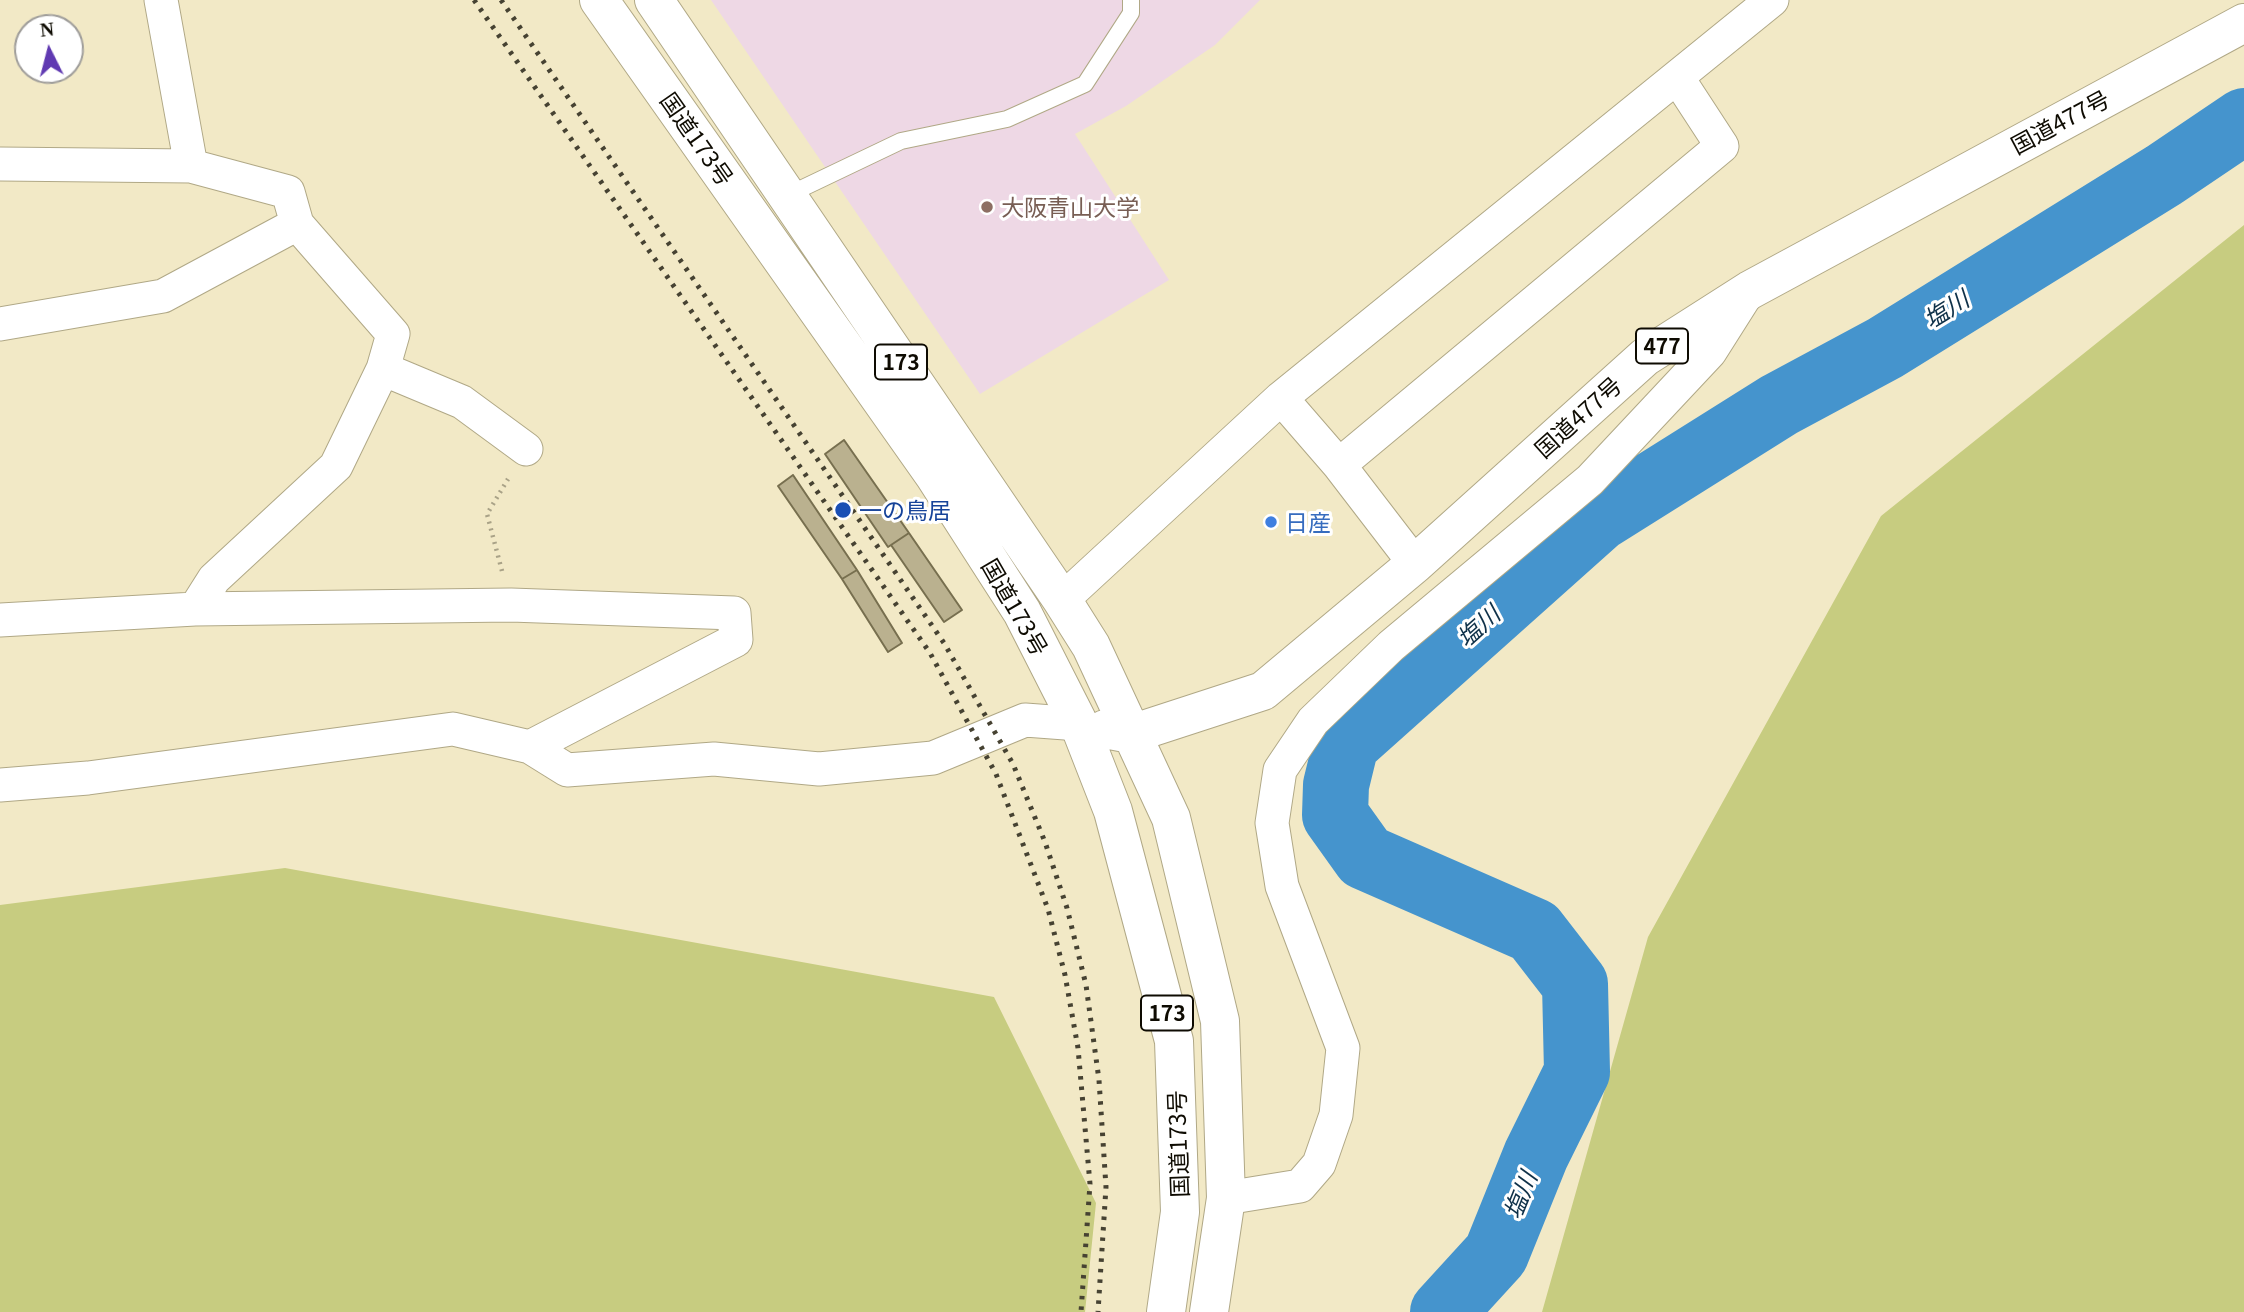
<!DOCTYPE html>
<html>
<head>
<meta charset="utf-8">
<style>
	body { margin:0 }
	#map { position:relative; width:2244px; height:1312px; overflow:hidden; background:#f2e9c6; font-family:Georgia,serif }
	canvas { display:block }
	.north { position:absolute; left:14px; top:14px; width:70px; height:70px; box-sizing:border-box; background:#fff; border:2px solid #9f9d9a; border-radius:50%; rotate:354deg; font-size:19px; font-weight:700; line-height:28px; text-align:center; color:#0e0b02 }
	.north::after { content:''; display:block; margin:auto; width:24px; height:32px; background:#603ab2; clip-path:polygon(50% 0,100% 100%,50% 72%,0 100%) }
</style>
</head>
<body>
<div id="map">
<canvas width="2244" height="1312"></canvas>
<div class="north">N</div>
</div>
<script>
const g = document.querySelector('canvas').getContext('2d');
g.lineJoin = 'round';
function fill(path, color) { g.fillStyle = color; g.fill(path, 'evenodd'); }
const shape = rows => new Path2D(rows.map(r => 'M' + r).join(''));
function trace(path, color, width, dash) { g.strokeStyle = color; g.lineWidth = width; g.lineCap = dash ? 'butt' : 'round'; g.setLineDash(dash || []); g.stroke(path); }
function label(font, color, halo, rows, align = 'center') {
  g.font = font + ' Georgia,"Noto Sans JP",serif'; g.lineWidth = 6; g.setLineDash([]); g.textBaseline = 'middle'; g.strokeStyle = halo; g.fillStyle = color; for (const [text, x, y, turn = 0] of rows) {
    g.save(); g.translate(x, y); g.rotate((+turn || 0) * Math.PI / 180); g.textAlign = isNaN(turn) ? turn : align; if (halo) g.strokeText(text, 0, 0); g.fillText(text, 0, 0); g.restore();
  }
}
const education = shape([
	[711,0,1260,0,1215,45,1126,106,1075,134,1169,280,980,394]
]);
const green = shape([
	[2244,225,2244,1312,1542,1312,1648,937,1881,516],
	[285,868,994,997,1096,1203,1085,1312,0,1312,0,905]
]);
const river = shape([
	[1443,1312,1496,1254,1536,1155,1577,1072,1575,984,1534,931,1365,857,1335,815,1336,785,1346,744,1599,518,1779,405,1885,348,2164,175,2244,121]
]);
const building = shape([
	[844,440,909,533,888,547,825,454,844,440],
	[793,475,857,570,842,579,778,486,793,475],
	[909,533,962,610,944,622,891,545,909,533],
	[857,570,902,643,888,652,842,579,857,570]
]);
const path = shape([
	[502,571,487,514,508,479]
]);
const service = shape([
	[788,195,901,141,1007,119,1085,84,1131,13,1131,0]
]);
const minor = shape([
	[161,0,191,166,288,192,297,224,393,334,383,369,462,402,526,449],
	[1677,77,1772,0],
	[0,164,191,166],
	[0,324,163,296,297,224],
	[1339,465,1415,564],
	[1062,600,1281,398,1677,77,1722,146,1339,465,1281,398],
	[195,609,214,579,336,466,383,369],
	[0,620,195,609,511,605,734,613,736,640,530,747],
	[0,785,88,778,453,729,530,747,567,770,714,759,819,769,933,758,1025,720,1079,724],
	[1226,1198,1300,1186,1319,1164,1336,1115,1343,1048,1282,886,1272,823,1280,770,1313,721,1391,646,1590,480,1710,352,1748,292]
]);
const trunk = shape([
	[599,0,934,475,1022,612,1079,724,1113,811,1174,1041,1180,1212,1166,1312],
	[654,0,1062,600,1091,646,1171,818,1220,1021,1226,1198,1209,1312],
	[1105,729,1131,734,1263,691,1415,564,1645,357,1750,290,2244,23]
]);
const rail = shape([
	[474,0,930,653,996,774,1048,909,1065,975,1078,1048,1090,1184,1081,1312],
	[501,0,944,643,1013,764,1045,842,1067,908,1086,985,1099,1080,1106,1187,1098,1312]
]);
const markers = [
	[987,207,7,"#8d6e63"],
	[843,510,9,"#1a4fb4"],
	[1271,522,7,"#3f7fe0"]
];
const shields = [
	[1662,346,52],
	[901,362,52],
	[1167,1013,52]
];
const shieldNames = [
	["477",1662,346],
	["173",901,362],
	["173",1167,1013]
];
const streetNames = [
	["国道477号",2060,122,-28],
	["国道173号",697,139,55],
	["国道477号",1578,417,-42],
	["国道173号",1015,607,60],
	["国道173号",1178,1144,-92]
];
const educationNames = [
	["大阪青山大学",1001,207]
];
const transitNames = [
	["一の鳥居",859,510]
];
const shopNames = [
	["日産",1285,522]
];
const waterNames = [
	["塩川",1946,309,-32],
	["塩川",1478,626,-42],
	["塩川",1520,1195,-68]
];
fill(education, '#eed8e5');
fill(green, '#c7cc80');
trace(river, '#4594cd', 66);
fill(building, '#bab18f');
trace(building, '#776f4f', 2);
trace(service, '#b0a886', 18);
trace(minor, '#b0a886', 35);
trace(trunk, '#b0a886', 40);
trace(path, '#a9a287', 4.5, [2, 5]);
trace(service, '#fff', 16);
trace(minor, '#fff', 33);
trace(trunk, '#fff', 38);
trace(rail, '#464232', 5, [3.5, 7]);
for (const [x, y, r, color] of markers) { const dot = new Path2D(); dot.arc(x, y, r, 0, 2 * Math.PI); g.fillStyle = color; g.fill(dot); trace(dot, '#fff', 2.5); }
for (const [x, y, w] of shields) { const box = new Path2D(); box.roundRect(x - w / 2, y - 17.5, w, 35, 5); g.fillStyle = '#fff'; g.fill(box); trace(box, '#0e0b02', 2); }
label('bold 21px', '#0e0b02', null, shieldNames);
label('23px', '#0e0b02', '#fff', streetNames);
label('23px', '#785e54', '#fff', educationNames, 'left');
label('23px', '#164399', '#fff', transitNames, 'left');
label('23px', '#366cbe', '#fff', shopNames, 'left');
label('italic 24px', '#0f3149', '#fff', waterNames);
</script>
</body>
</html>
